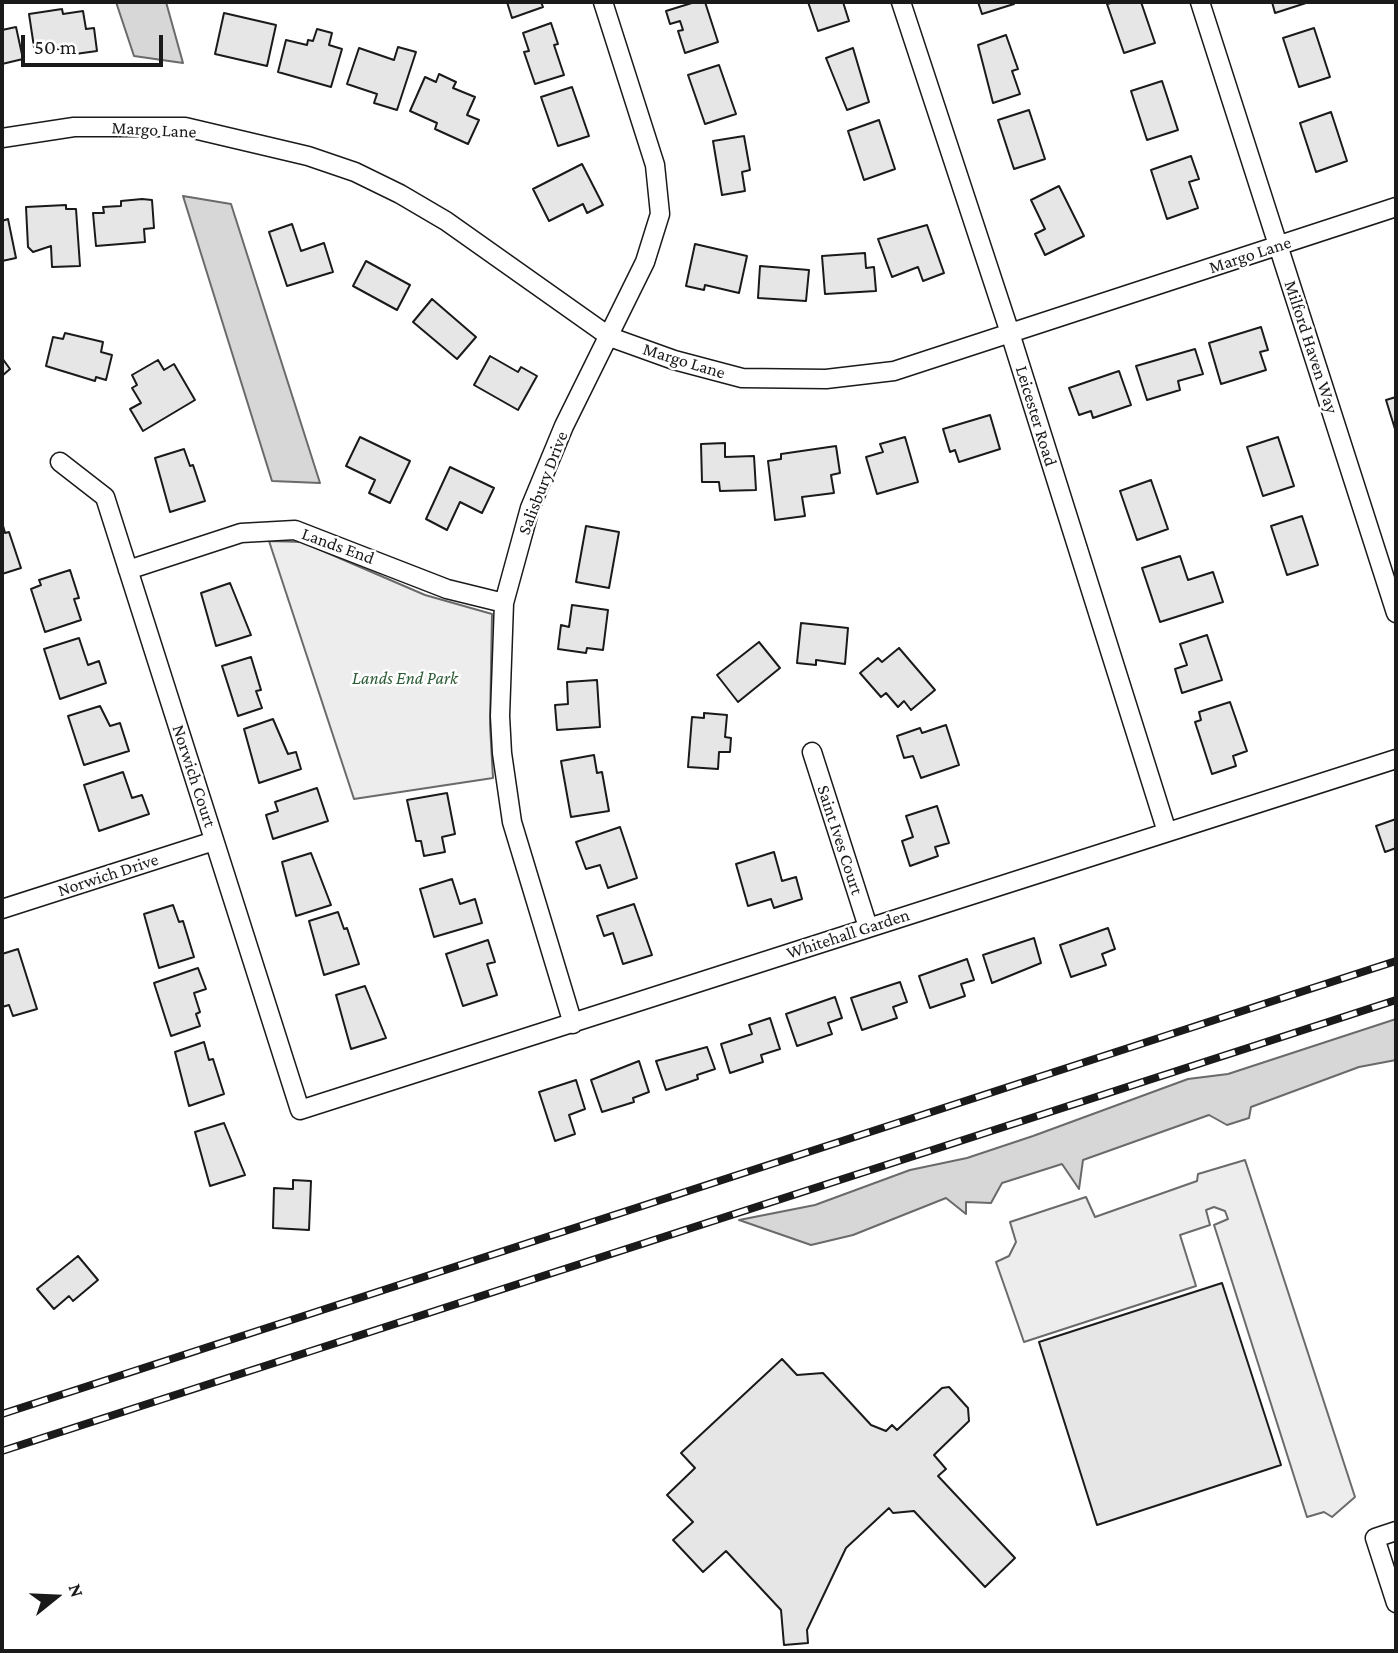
<!DOCTYPE html>
<html>
<head>
<meta charset="utf-8">
<style>
	body { margin:0 }
	#map { position:relative; width:1398px; height:1653px; overflow:hidden; background:#fff; font-family:"Crimson Pro",serif }
	canvas { display:block }
	.frame { position:absolute; inset:0; border:4px solid #1a1a1a; pointer-events:none }
	.north { position:absolute; left:21px; top:1562px; width:70px; height:70px; -webkit-text-stroke:5px #fff; paint-order:stroke; rotate:72deg; font-size:19px; font-weight:700; line-height:28px; text-align:center; color:#1a1a1a }
	.north::after { content:''; display:block; margin:auto; width:24px; height:32px; background:#1a1a1a; clip-path:polygon(50% 0,100% 100%,50% 72%,0 100%) }
	.scale { position:absolute; left:21px; top:35px; width:142px; height:32px; box-sizing:border-box; border:4px solid #1a1a1a; border-top:0; padding-left:9px; font-size:21px; line-height:24px; white-space:nowrap; color:#1a1a1a; -webkit-text-stroke:5px #fff; paint-order:stroke }
</style>
</head>
<body>
<div id="map">
<canvas width="1398" height="1653"></canvas>
<div class="frame"></div>
<div class="north">N</div>
<div class="scale">50 m</div>
</div>
<script>
const g = document.querySelector('canvas').getContext('2d');
g.lineJoin = 'round';
function fill(path, color) { g.fillStyle = color; g.fill(path, 'evenodd'); }
const shape = rows => new Path2D(rows.map(r => 'M' + r).join(''));
function trace(path, color, width, dash) { g.strokeStyle = color; g.lineWidth = width; g.lineCap = dash ? 'butt' : 'round'; g.setLineDash(dash || []); g.stroke(path); }
function label(font, color, halo, rows, align = 'center') {
  g.font = font + ' "Crimson Pro",serif'; g.lineWidth = 5; g.setLineDash([]); g.textBaseline = 'middle'; g.strokeStyle = halo; g.fillStyle = color; for (const [text, x, y, turn = 0] of rows) {
    g.save(); g.translate(x, y); g.rotate((+turn || 0) * Math.PI / 180); g.textAlign = isNaN(turn) ? turn : align; if (halo) g.strokeText(text, 0, 0); g.fillText(text, 0, 0); g.restore();
  }
}
const built = shape([
	[269,541,302,542,425,595,492,614,490,725,493,778,354,799,269,541],
	[1245,1160,1355,1497,1332,1517,1324,1512,1307,1517,1214,1225,1228,1219,1225,1211,1214,1207,1206,1210,1210,1225,1180,1235,1196,1286,1024,1342,996,1262,1009,1256,1016,1242,1010,1222,1086,1197,1095,1217,1197,1181,1198,1174,1245,1160]
]);
const water = shape([
	[116,2,166,2,183,63,134,56,116,2],
	[183,196,231,204,320,483,272,481,183,196],
	[1396,1019,1396,1060,1359,1067,1251,1107,1249,1118,1227,1125,1209,1115,1083,1160,1079,1189,1062,1164,1002,1183,991,1203,966,1202,966,1214,946,1198,853,1235,811,1245,739,1220,815,1205,910,1170,967,1158,1033,1136,1188,1079,1228,1074,1396,1019]
]);
const building = shape([
	[507,2,541,2,543,7,512,18,507,2],
	[695,2,705,2,718,42,685,53,678,31,683,30,680,21,670,24,666,11,695,2],
	[808,2,843,2,849,21,818,31,808,2],
	[978,2,1013,2,1014,4,982,14,978,2],
	[1115,2,1141,2,1155,43,1124,53,1107,4,1115,2],
	[1272,2,1306,2,1306,3,1275,13,1272,2],
	[62,9,63,14,83,11,86,29,94,28,97,51,68,55,66,48,44,51,43,46,34,47,29,14,62,9],
	[224,13,276,25,267,66,215,54,224,13],
	[551,23,558,44,554,45,564,75,535,84,524,52,529,51,523,33,551,23],
	[16,27,23,59,2,64,2,30,16,27],
	[1314,28,1330,77,1299,87,1283,38,1314,28],
	[317,29,332,33,329,45,342,49,331,87,278,72,286,40,307,45,308,40,313,41,317,29],
	[1006,35,1018,69,1012,71,1020,94,993,103,978,45,1006,35],
	[398,47,416,52,397,110,374,103,377,94,347,84,359,48,394,60,398,47],
	[853,48,869,102,847,110,826,58,853,48],
	[719,65,736,114,705,124,688,75,719,65],
	[439,74,456,82,453,88,475,97,467,115,479,120,468,144,435,129,437,123,410,111,425,77,436,82,439,74],
	[1162,81,1178,130,1147,140,1131,91,1162,81],
	[572,87,589,136,558,146,541,97,572,87],
	[1029,110,1045,159,1014,169,998,120,1029,110],
	[1331,112,1347,161,1316,172,1300,123,1331,112],
	[879,120,895,169,864,180,848,131,879,120],
	[744,136,750,170,742,172,745,191,722,195,713,141,744,136],
	[1191,156,1199,179,1189,182,1198,208,1167,219,1151,170,1191,156],
	[582,164,603,205,587,213,583,204,549,221,533,189,582,164],
	[1059,186,1084,236,1045,255,1035,234,1045,229,1031,200,1059,186],
	[142,199,152,200,154,228,144,229,145,242,96,246,93,213,104,213,103,207,121,206,121,201,142,199],
	[66,205,66,209,76,209,80,266,52,267,51,246,33,252,28,247,26,207,66,205],
	[8,219,16,258,2,261,2,221,8,219],
	[292,224,301,251,324,243,333,272,287,286,269,232,292,224],
	[927,225,944,273,923,281,918,267,892,277,878,239,927,225],
	[695,244,747,256,739,293,705,285,704,290,686,286,695,244],
	[865,253,866,268,874,267,876,291,825,294,822,256,865,253],
	[366,261,410,285,397,310,353,286,366,261],
	[760,266,809,270,806,301,758,298,760,266],
	[432,299,476,337,457,359,413,322,432,299],
	[1261,327,1268,350,1260,352,1266,370,1221,384,1209,343,1261,327],
	[65,333,103,342,101,352,112,355,106,380,96,377,95,381,46,366,53,337,63,339,65,333],
	[1195,349,1203,374,1178,381,1180,390,1147,400,1136,366,1195,349],
	[490,356,518,372,521,367,537,376,518,410,474,385,490,356],
	[2,358,10,369,2,376,2,358],
	[158,360,164,370,174,364,195,400,143,431,130,409,141,403,132,388,137,385,132,375,158,360],
	[1119,371,1131,405,1093,418,1091,411,1079,415,1069,388,1119,371],
	[1396,397,1396,428,1395,429,1386,400,1396,397],
	[990,415,1000,449,959,462,955,450,950,452,943,429,990,415],
	[360,437,410,461,390,503,369,493,375,480,346,466,360,437],
	[905,437,918,482,877,494,866,457,883,452,880,444,905,437],
	[1278,437,1294,486,1263,496,1247,447,1278,437],
	[725,443,725,457,754,456,756,490,720,491,719,482,702,482,701,444,725,443],
	[836,446,840,473,831,475,834,493,802,497,805,516,775,520,768,461,781,459,781,454,836,446],
	[184,449,190,466,193,465,205,501,170,512,155,458,184,449],
	[450,467,494,488,482,513,460,502,447,530,426,519,450,467],
	[1151,480,1168,529,1137,540,1120,491,1151,480],
	[1302,516,1318,565,1287,575,1271,526,1302,516],
	[2,522,5,533,9,532,21,568,2,574,2,522],
	[586,526,619,532,609,588,576,582,586,526],
	[1180,556,1188,580,1213,572,1223,602,1160,622,1142,568,1180,556],
	[70,570,79,598,74,599,81,620,45,632,31,589,41,585,39,580,70,570],
	[230,583,251,635,216,646,201,593,230,583],
	[572,605,608,610,603,650,587,648,586,653,558,649,561,625,569,627,572,605],
	[801,623,848,628,845,664,816,660,816,665,797,663,801,623],
	[1207,635,1222,680,1182,693,1175,669,1187,665,1180,644,1207,635],
	[79,638,88,665,99,661,106,683,60,699,44,649,79,638],
	[759,642,780,668,738,702,717,675,759,642],
	[899,648,935,690,911,710,904,701,898,707,886,693,881,697,860,673,878,658,882,662,899,648],
	[251,657,261,690,256,691,262,708,238,716,222,666,251,657],
	[597,680,600,727,557,730,555,705,568,704,567,682,597,680],
	[1230,702,1247,751,1233,756,1236,766,1212,774,1195,722,1201,720,1199,712,1230,702],
	[100,706,110,726,120,723,129,751,84,765,68,716,100,706],
	[704,713,727,715,725,737,731,738,730,752,719,752,718,769,688,767,692,717,704,718,704,713],
	[273,719,288,754,296,752,301,769,259,783,244,729,273,719],
	[946,725,959,765,921,778,913,756,904,758,897,736,920,728,922,733,946,725],
	[594,755,597,773,602,772,609,811,571,817,561,761,594,755],
	[123,772,132,798,142,795,149,814,99,831,84,785,123,772],
	[317,788,328,821,273,839,266,815,278,811,275,802,317,788],
	[447,793,455,834,442,837,445,852,424,856,421,841,416,841,407,800,447,793],
	[937,806,949,843,935,847,938,856,910,866,902,841,913,837,906,816,937,806],
	[1396,819,1396,848,1385,852,1376,826,1396,819],
	[620,827,637,878,608,888,600,865,586,869,576,842,620,827],
	[774,852,782,881,796,877,802,899,774,908,771,899,748,906,736,864,774,852],
	[311,853,331,905,296,916,282,862,311,853],
	[452,879,460,904,475,899,482,923,434,937,420,889,452,879],
	[634,904,652,955,623,964,613,933,604,936,597,916,634,904],
	[173,905,179,922,183,921,194,957,159,968,144,914,173,905],
	[338,912,344,929,347,928,359,964,324,975,309,921,338,912],
	[1108,928,1115,949,1102,954,1106,965,1071,977,1060,945,1108,928],
	[1034,938,1041,963,992,983,983,955,1034,938],
	[488,940,495,962,487,964,497,995,463,1006,446,954,488,940],
	[18,949,37,1009,13,1016,9,1005,2,1007,2,954,18,949],
	[967,959,974,980,961,984,965,996,930,1008,919,976,967,959],
	[198,968,206,989,194,993,200,1012,196,1014,200,1026,171,1036,154,983,198,968],
	[900,982,907,1002,893,1007,897,1018,862,1030,851,998,900,982],
	[365,986,386,1038,351,1049,336,995,365,986],
	[835,997,842,1018,828,1023,832,1034,797,1046,786,1014,835,997],
	[770,1018,780,1049,761,1055,763,1062,730,1073,721,1044,752,1034,749,1025,770,1018],
	[204,1042,209,1060,213,1059,224,1094,189,1106,175,1052,204,1042],
	[707,1047,715,1069,697,1075,698,1079,666,1090,656,1061,707,1047],
	[639,1061,649,1092,633,1098,634,1102,602,1112,591,1080,639,1061],
	[576,1080,585,1109,569,1115,575,1134,555,1141,539,1092,576,1080],
	[224,1123,245,1175,210,1186,195,1132,224,1123],
	[293,1180,311,1181,309,1230,273,1228,274,1188,293,1189,293,1180],
	[78,1256,98,1280,73,1301,69,1296,54,1309,37,1289,78,1256],
	[1222,1283,1281,1465,1097,1525,1039,1342,1222,1283],
	[782,1359,797,1375,823,1373,871,1425,886,1431,892,1425,897,1430,942,1388,949,1387,968,1408,969,1421,934,1455,946,1469,938,1476,1015,1558,985,1587,914,1511,893,1513,889,1508,846,1548,807,1630,808,1643,784,1645,781,1610,726,1551,703,1572,673,1540,693,1522,667,1495,695,1468,681,1453,782,1359]
]);
const minor = shape([
	[901,2,1010,333,1167,832],
	[1200,2,1396,613],
	[2,138,74,127,185,127,308,156,355,172,400,194,446,221,610,337,674,360,742,378,826,379,894,371,1396,207],
	[60,462,105,497,300,1110,1396,759],
	[128,570,241,533,295,530,447,589,504,603],
	[812,752,868,927],
	[2,909,214,841],
	[573,1024,512,822,502,753,500,716,504,603,530,508,564,426,645,262,660,214,655,165,603,2],
	[1396,1531,1375,1538,1396,1603]
]);
const rail = shape([
	[2,1414,1396,961],
	[2,1451,1396,1000]
]);
const streetNames = [
	["Margo Lane",154,130,3],
	["Margo Lane",1250,255,-18],
	["Milford Haven Way",1311,347,72],
	["Margo Lane",684,361,17],
	["Leicester Road",1036,416,73],
	["Salisbury Drive",543,483,-69],
	["Lands End",338,546,20],
	["Norwich Court",194,776,72],
	["Saint Ives Court",840,840,72],
	["Norwich Drive",108,875,-18],
	["Whitehall Garden",848,934,-18]
];
const parkNames = [
	["Lands End Park",405,678]
];
fill(built, '#ededed');
trace(built, '#6a6a6a', 2);
fill(water, '#d7d7d7');
trace(water, '#6a6a6a', 2);
fill(building, '#e6e6e6');
trace(building, '#1a1a1a', 2);
trace(minor, '#1a1a1a', 21);
trace(minor, '#fff', 18);
trace(rail, '#1a1a1a', 8);
trace(rail, '#fff', 5, [16]);
label('18px', '#1a1a1a', '#fff', streetNames);
label('italic 18px', '#2b5a34', '#fff', parkNames);
</script>
</body>
</html>
